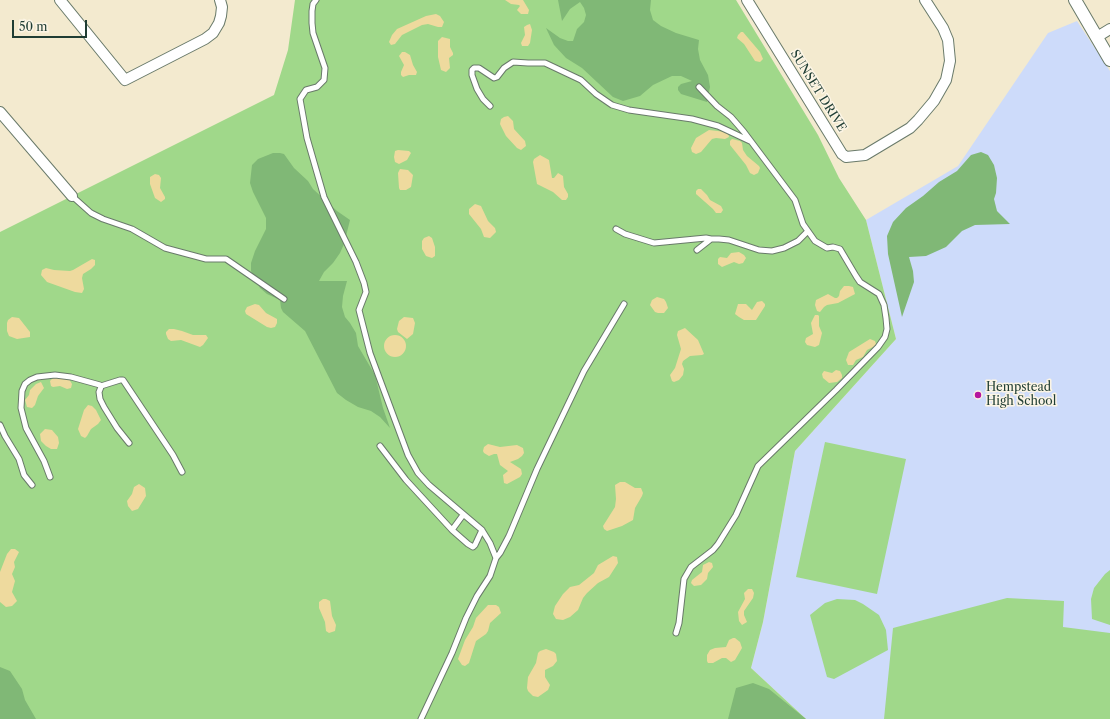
<!DOCTYPE html>
<html>
<head>
<meta charset="utf-8">
<style>
	body { margin:0 }
	#map { position:relative; width:1110px; height:719px; overflow:hidden; background:#f3eacf; font-family:"Libre Caslon Text",serif }
	canvas { display:block }
	.scale { position:absolute; left:12px; top:20px; width:75px; height:18px; box-sizing:border-box; border:2px solid #1f3d34; border-top:0; padding-left:5px; font-size:12px; line-height:14px; white-space:nowrap; color:#1f3d34; -webkit-text-stroke:3px #fcf5e5; paint-order:stroke }
</style>
</head>
<body>
<div id="map">
<canvas width="1110" height="719"></canvas>
<div class="scale">50 m</div>
</div>
<script>
const g = document.querySelector('canvas').getContext('2d');
g.lineJoin = 'round';
function fill(path, color) { g.fillStyle = color; g.fill(path, 'evenodd'); }
const shape = rows => new Path2D(rows.map(r => 'M' + r).join(''));
function trace(path, color, width, dash) { g.strokeStyle = color; g.lineWidth = width; g.lineCap = dash ? 'butt' : 'round'; g.setLineDash(dash || []); g.stroke(path); }
function label(font, color, halo, rows, align = 'center') {
  g.font = font + ' "Libre Caslon Text",serif'; g.lineWidth = 3; g.setLineDash([]); g.textBaseline = 'middle'; g.strokeStyle = halo; g.fillStyle = color; for (const [text, x, y, turn = 0] of rows) {
    g.save(); g.translate(x, y); g.rotate((+turn || 0) * Math.PI / 180); g.textAlign = isNaN(turn) ? turn : align; if (halo) g.strokeText(text, 0, 0); g.fillText(text, 0, 0); g.restore();
  }
}
const built = shape([
	[1077,21,1110,71,1110,719,806,719,751,668,763,622,795,451,896,339,866,220,958,166,1048,33]
]);
const green = shape([
	[295,0,736,0,818,135,839,178,866,220,896,339,795,451,763,622,751,668,806,719,0,719,0,232,274,95,288,50],
	[825,442,906,459,877,594,796,577],
	[1110,570,1110,625,1092,619,1091,599,1094,588,1105,574],
	[1007,598,1064,601,1063,627,1110,633,1110,719,884,719,893,628],
	[837,599,855,600,863,604,879,615,886,630,888,650,834,679,827,677,810,615,825,603]
]);
const forest = shape([
	[558,0,651,0,650,10,653,20,661,26,676,33,699,40,698,49,700,60,708,75,710,87,707,102,681,94,678,90,678,87,681,84,692,81,681,76,672,76,653,85,640,96,623,101,613,97,582,68,566,58,554,45,546,28,560,38,568,41,573,41,577,29,584,22,586,15,584,8,580,2,570,9,562,21],
	[981,152,988,155,994,165,997,178,996,193,994,199,997,211,1010,224,975,225,962,231,946,247,926,256,909,257,913,271,914,282,902,317,888,254,887,236,893,222,906,208,923,196,939,182,957,171,971,155],
	[273,153,280,153,284,154,294,168,308,181,313,189,337,211,350,220,344,244,340,253,333,263,324,272,319,281,347,281,343,296,342,307,345,317,350,323,356,333,358,346,375,375,383,408,390,428,380,417,371,411,358,407,346,400,337,393,305,331,283,312,281,308,280,300,267,294,260,288,251,271,251,263,255,251,266,229,266,218,253,192,250,183,252,165,258,159],
	[0,667,10,671,22,689,25,700,36,719,0,719],
	[753,683,769,689,806,719,728,719,736,688]
]);
const sand = shape([
	[505,0,523,0,529,10,528,14,521,14,517,10,520,6,519,5,511,4],
	[436,14,440,16,444,22,442,27,438,27,428,24,422,25,402,35,395,44,391,45,389,42,392,35,397,29,426,16],
	[530,24,532,30,530,43,528,46,522,46,521,43,525,35,524,27,527,25],
	[741,32,743,32,760,52,763,59,760,62,755,61,744,44,737,38,738,35],
	[442,37,450,39,450,47,453,53,453,55,449,58,450,68,446,72,441,70,438,57,438,41],
	[402,52,405,52,410,55,413,65,417,72,416,75,409,75,403,77,401,75,401,72,404,65,399,56],
	[508,116,513,121,514,129,525,141,526,146,521,150,517,148,506,136,500,124,501,119,504,117],
	[709,130,726,132,728,133,729,137,725,139,716,138,712,139,701,152,696,154,692,152,691,148,696,138],
	[732,139,740,141,742,143,743,150,747,156,759,166,760,168,758,173,754,175,750,173,746,165,730,145,730,141],
	[398,150,409,151,411,153,407,160,399,164,395,162,394,157,395,151],
	[540,155,549,160,552,178,554,178,558,173,563,176,564,187,568,194,568,197,566,200,562,200,553,192,537,184,533,162,534,159],
	[400,169,408,170,413,175,411,187,406,190,400,190,399,188,398,173],
	[155,174,159,175,161,178,160,188,165,197,165,199,161,202,155,198,150,184,150,177],
	[698,189,701,189,707,195,710,200,721,206,723,210,721,213,716,213,713,209,696,194,696,191],
	[475,204,481,206,488,221,495,228,496,232,490,238,484,237,481,229,469,214,469,209],
	[429,236,432,238,435,247,435,256,432,258,426,256,422,249,422,241,424,238],
	[739,252,744,255,746,258,743,263,739,264,734,262,722,267,718,264,718,259,720,257,727,258,731,253],
	[92,259,95,260,95,265,91,269,83,274,82,278,84,289,82,293,75,292,47,282,41,275,42,270,46,268,54,270,70,271,73,270],
	[844,286,849,286,853,287,855,294,838,303,827,305,824,307,820,312,817,311,815,305,816,300,828,294,835,298,837,298,839,296,840,291],
	[657,297,664,299,666,302,668,308,664,313,658,313,655,312,650,305,652,300],
	[762,301,765,304,765,306,756,320,744,320,739,317,735,314,738,304,746,304,752,310,757,302],
	[255,304,259,305,266,313,277,319,277,323,275,327,271,328,267,327,246,314,245,311,247,307],
	[815,315,818,315,819,316,819,326,822,333,819,345,815,347,807,345,805,342,806,338,813,334,811,323],
	[12,317,19,318,30,332,30,337,17,339,9,336,7,331,7,323,8,320],
	[404,317,413,318,415,323,413,334,407,339,398,332,397,329,399,321],
	[685,328,698,340,704,354,702,355,690,356,683,361,682,364,684,369,683,375,679,380,674,382,672,381,670,375,675,368,681,349,677,335,678,331],
	[169,329,174,329,182,331,193,335,206,335,208,338,203,345,200,347,181,340,171,341,168,339,166,334,166,332],
	'384 346a11 11 0 1 1 22 0a11 11 0 1 1-22 0Z',
	[870,339,875,341,876,344,875,346,867,350,863,357,856,360,853,365,848,365,846,360,849,352],
	[836,370,840,371,842,375,842,378,837,382,829,383,823,378,822,374,824,371,832,373],
	[57,377,69,379,72,384,71,388,67,389,60,386,53,387,51,386,50,381,52,379],
	[41,382,44,388,38,396,35,405,32,408,27,407,25,400,29,395,30,390,36,384],
	[88,405,92,406,96,410,101,420,98,424,91,429,87,436,85,438,81,436,78,429,84,410],
	[45,429,52,430,58,437,59,443,57,449,51,449,46,446,41,441,40,434],
	[488,444,500,447,517,445,523,448,524,453,522,456,518,459,510,462,521,469,522,474,520,477,507,484,504,483,503,475,508,471,500,465,497,454,494,454,489,456,484,453,483,451,484,447],
	[620,482,625,482,635,488,641,488,643,493,642,496,635,508,633,520,622,526,607,531,604,529,603,526,615,507,616,499,615,485],
	[139,484,145,488,146,496,138,509,132,511,128,506,127,501,132,494,134,487],
	[11,549,15,549,19,552,14,562,15,567,12,574,15,581,12,592,17,601,12,606,6,607,0,602,0,572,7,554],
	[613,556,617,557,618,563,609,577,598,583,587,593,583,598,578,610,570,617,563,620,556,619,553,614,555,606,563,594,570,587,579,585,594,573,598,565],
	[709,562,712,563,713,567,708,573,707,579,701,585,694,586,691,583,692,580,702,572,703,565],
	[748,589,752,589,754,593,753,598,744,611,744,615,747,622,742,625,739,621,738,612,745,599,744,593],
	[323,599,326,599,330,601,332,616,336,625,335,631,329,633,326,631,325,622,319,608,319,602],
	[488,605,496,605,499,607,501,613,490,623,488,631,486,634,476,641,469,663,465,666,462,665,458,659,465,640,473,627,476,618],
	[733,638,735,638,740,642,742,648,735,660,731,662,726,658,722,658,713,663,708,663,707,661,707,655,710,650,715,648,726,647,729,640],
	[546,649,554,652,556,654,557,661,553,666,545,670,545,677,550,685,548,690,538,697,533,696,528,691,527,688,528,677,536,663,538,653,540,651]
]);
const service = shape([
	[316,0,313,4,312,11,312,23,313,33,325,68,324,80,317,87,306,90,300,99,307,138,324,197,356,262,364,283,366,292,359,310,370,353,408,455,418,473,429,485,482,530,490,543,496,558],
	[490,106,483,99,477,89,472,75,472,70,474,68,479,68,494,78,497,77,504,68,513,62,528,63,545,63,581,80,596,94,612,105,629,110,692,119,718,126,750,141],
	[72,196,91,213,103,219,132,229,165,248,206,259,226,259,284,299],
	[616,229,625,234,654,243,706,238,711,239],
	[697,250,711,239,719,239,729,240,759,250,772,251,784,248,798,241,808,231],
	[101,386,120,380,123,380,173,455,182,472],
	[0,425,5,436,19,459,24,475,32,485],
	[380,446,406,480,452,530,468,544,473,547,475,545,482,530],
	[50,477,44,461,26,428,21,408,22,391,25,384,30,380,37,377,55,375,71,377,100,385,101,387,99,392,100,399,104,407,117,428,129,443],
	[452,530,463,515],
	[676,633,679,623,684,579,691,567,713,550,718,544,736,515,758,466,836,390,878,347,885,337,887,329,886,318,884,305,879,294,860,282,856,276,840,249,833,247,827,248,815,241,803,224,795,200,744,132,731,117,717,106,699,87],
	[421,719,452,653,466,618,477,596,490,576,496,558,500,553,509,536,537,469,584,371,624,304]
]);
const minor = shape([
	[60,0,125,80,205,39,213,33,219,23,221,16,222,7,220,0],
	[747,0,842,154,846,157,865,155,910,128,918,120,934,101,946,80,950,61,948,40,943,28,925,0],
	[1097,37,1110,29],
	[0,112,72,196]
]);
const tertiary = shape([
	[1075,0,1110,60]
]);
const markers = [
	[978,395,4,"#b5179e"]
];
const streetNames = [
	["SUNSET DRIVE",818,91,58]
];
const poiNames = [
	["Hempstead",986,388],
	["High School",986,402]
];
fill(built, '#cddbfa');
fill(green, '#a0d88a');
fill(forest, '#80b876');
fill(sand, '#eeda9e');
trace(service, '#697a6a', 7);
trace(minor, '#697a6a', 12);
trace(tertiary, '#697a6a', 14);
trace(service, '#fff', 5);
trace(minor, '#fff', 10);
trace(tertiary, '#fff', 12);
for (const [x, y, r, color] of markers) { const dot = new Path2D(); dot.arc(x, y, r, 0, 2 * Math.PI); g.fillStyle = color; g.fill(dot); trace(dot, '#fcf5e5', 1.5); }
label('12px', '#1f3d34', '#fcf5e5', streetNames);
label('12px', '#1f3d34', '#fcf5e5', poiNames, 'left');
</script>
</body>
</html>
